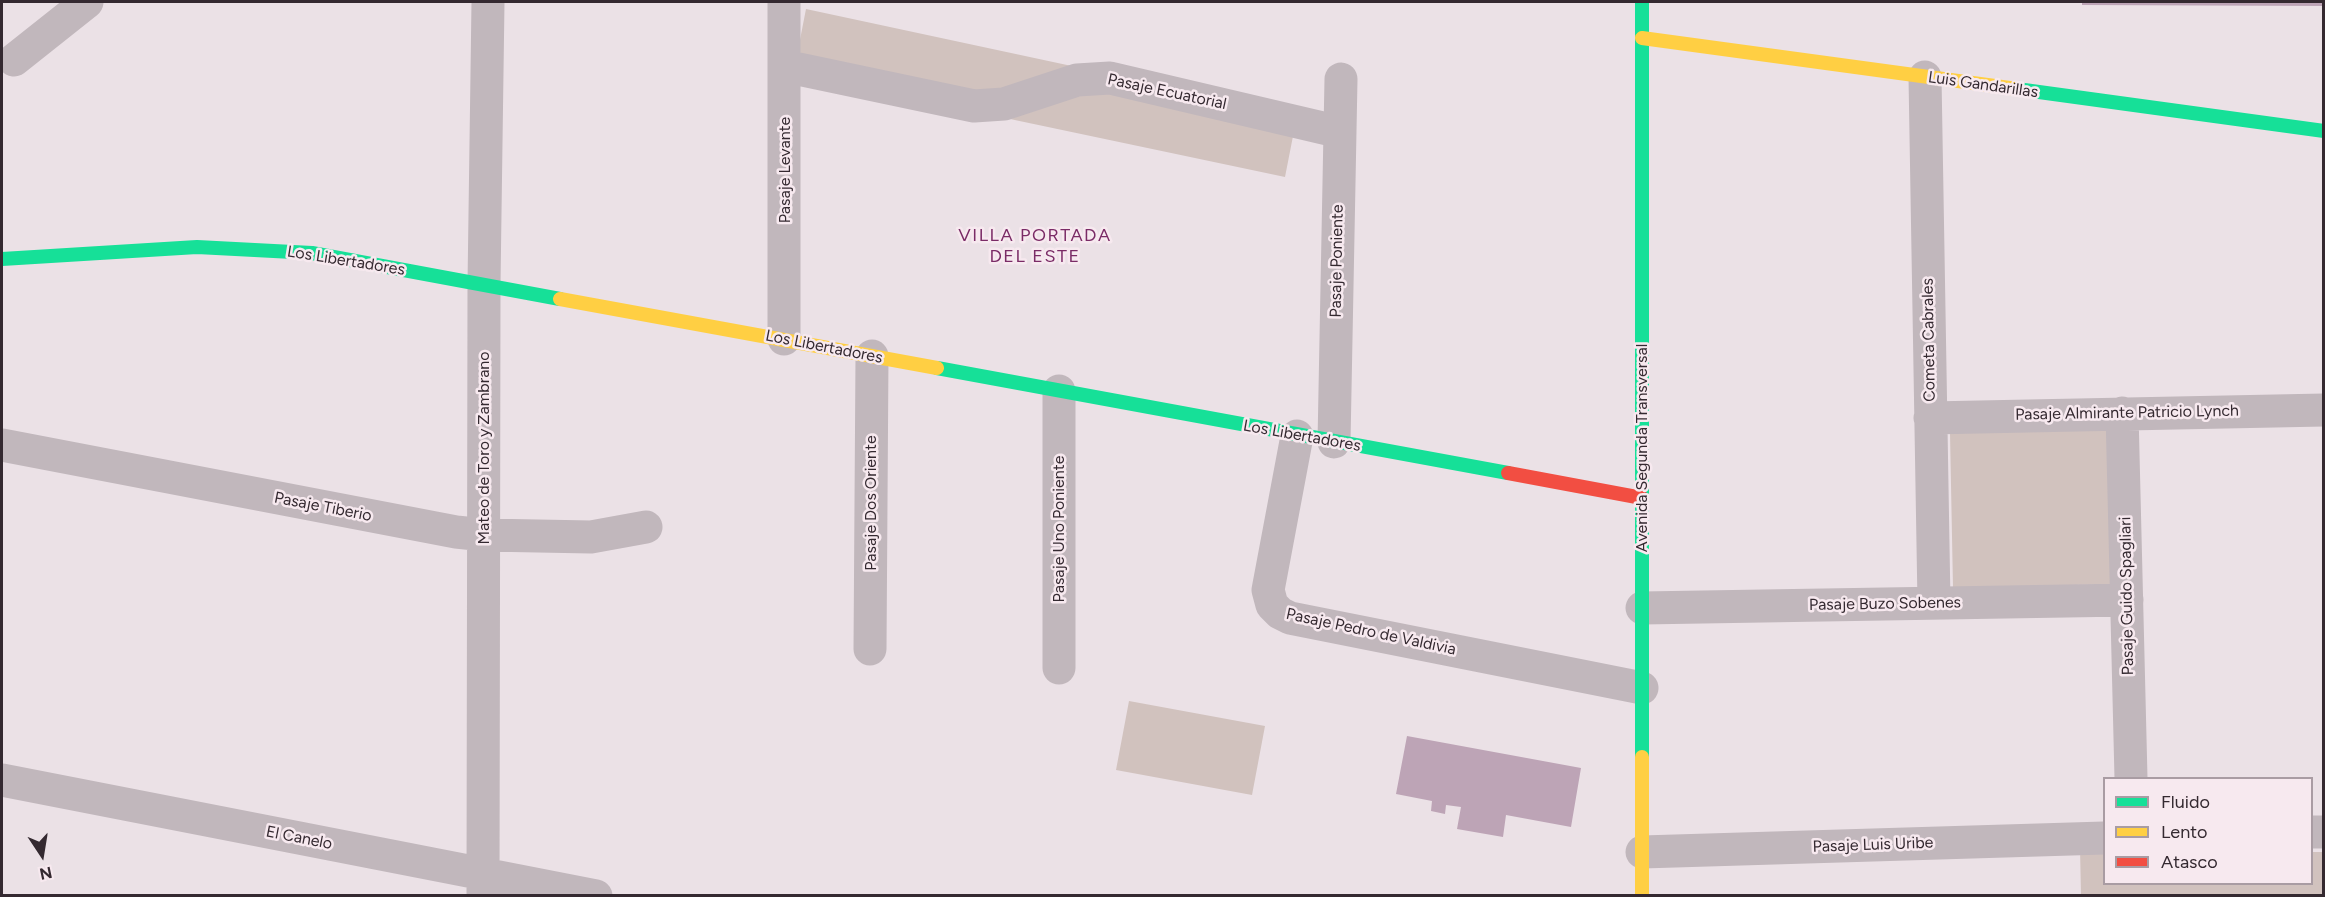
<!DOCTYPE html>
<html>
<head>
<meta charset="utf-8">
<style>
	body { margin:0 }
	#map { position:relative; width:2325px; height:897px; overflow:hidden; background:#ebe1e6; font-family:Figtree,sans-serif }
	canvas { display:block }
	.frame { position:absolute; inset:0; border:3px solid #342930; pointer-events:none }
	.legend { position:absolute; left:2103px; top:777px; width:210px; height:108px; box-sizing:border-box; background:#f7e9ef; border:2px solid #a99ca3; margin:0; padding:8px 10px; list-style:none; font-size:18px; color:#342930 }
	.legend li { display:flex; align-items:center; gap:12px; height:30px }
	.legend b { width:30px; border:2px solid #a99ca3 }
	.north { position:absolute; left:12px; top:825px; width:60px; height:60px; -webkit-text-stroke:4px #f7e9ef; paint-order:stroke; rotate:168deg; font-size:16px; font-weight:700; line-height:24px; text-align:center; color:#342930 }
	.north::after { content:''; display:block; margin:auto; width:21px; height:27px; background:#342930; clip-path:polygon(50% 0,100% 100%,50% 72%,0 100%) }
</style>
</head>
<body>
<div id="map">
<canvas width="2325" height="897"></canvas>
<div class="frame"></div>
<ul class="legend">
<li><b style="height:8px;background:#16e098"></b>Fluido</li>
<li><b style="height:8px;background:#ffcf43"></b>Lento</li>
<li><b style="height:8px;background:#f24e42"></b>Atasco</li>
</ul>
<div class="north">N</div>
</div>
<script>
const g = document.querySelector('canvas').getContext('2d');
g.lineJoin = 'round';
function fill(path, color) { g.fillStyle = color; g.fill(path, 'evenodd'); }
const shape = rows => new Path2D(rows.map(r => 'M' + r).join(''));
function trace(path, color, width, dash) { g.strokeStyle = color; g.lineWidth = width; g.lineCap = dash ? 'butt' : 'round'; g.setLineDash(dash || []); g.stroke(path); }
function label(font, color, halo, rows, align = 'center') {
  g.font = font + ' Figtree,sans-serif'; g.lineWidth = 5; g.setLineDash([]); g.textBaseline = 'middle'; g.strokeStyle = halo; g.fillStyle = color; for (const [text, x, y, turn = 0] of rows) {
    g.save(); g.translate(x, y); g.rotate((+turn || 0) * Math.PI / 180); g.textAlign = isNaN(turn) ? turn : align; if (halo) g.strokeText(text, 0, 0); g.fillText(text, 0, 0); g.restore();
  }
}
const green = shape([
	[806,9,1081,68,997,98,797,55],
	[1093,89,1294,131,1285,177,1010,119],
	[2113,429,2116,584,1953,588,1950,433],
	[1129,701,1265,726,1252,795,1116,770],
	[2080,848,2104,848,2104,884,2312,884,2312,852,2323,852,2323,895,2081,895]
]);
const building = shape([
	[2082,2,2324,2,2324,6,2082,5],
	[1407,736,1581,768,1571,827,1506,815,1503,837,1457,829,1461,807,1446,805,1445,814,1431,811,1432,801,1396,794]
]);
const street = shape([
	[784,2,784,339],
	[14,60,87,2],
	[784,66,974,106,1004,104,1077,80,1110,78,1340,132],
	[1925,77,1934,603],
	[2122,413,2131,778],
	[1930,418,2324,410],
	[1297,436,1268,590,1272,605,1280,613,1290,618,1642,688],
	[1334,442,1341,79],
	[2,445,456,532,485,535,591,537,646,527],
	[1642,608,2127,600],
	[870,649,872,356],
	[1059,668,1059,391],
	[2,780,596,896],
	[2312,832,2324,832],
	[1642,852,2104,838],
	[483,896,484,284,488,2]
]);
const fast = shape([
	[1642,2,1642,757],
	[2017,89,2324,131],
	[2,259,197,247,312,253,560,299],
	[937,368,1508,473]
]);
const slow = shape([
	[1642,38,2017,89],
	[560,299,937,368],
	[1642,757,1642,896]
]);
const jam = shape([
	[1508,473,1642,498]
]);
const streetNames = [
	["Luis Gandarillas",1983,85,8],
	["Pasaje Ecuatorial",1167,92,12],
	["Pasaje Levante",785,170,-90],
	["Los Libertadores",346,261,9],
	["Pasaje Poniente",1337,261,-89],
	["Cometa Cabrales",1929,340,-91],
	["Los Libertadores",824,347,11],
	["Pasaje Almirante Patricio Lynch",2127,413,-1],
	["Los Libertadores",1302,436,10],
	["Mateo de Toro y Zambrano",484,448,-90],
	["Avenida Segunda Transversal",1642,448,-90],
	["Pasaje Dos Oriente",871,503,-90],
	["Pasaje Tiberio",323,507,11],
	["Pasaje Uno Poniente",1059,529,-90],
	["Pasaje Guido Spagliari",2127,596,-91],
	["Pasaje Buzo Sobenes",1885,604,-1],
	["Pasaje Pedro de Valdivia",1371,632,12],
	["El Canelo",299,838,11],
	["Pasaje Luis Uribe",1873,845,-2]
];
const neighbourhoodNames = [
	["VILLA PORTADA",1035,236],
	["DEL ESTE",1035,257]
];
fill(green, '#d1c2be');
fill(building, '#bda4b6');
trace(street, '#c1b7bc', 33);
trace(fast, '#16e098', 14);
trace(slow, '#ffcf43', 14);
trace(jam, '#f24e42', 14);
label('16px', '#342930', '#f7e9ef', streetNames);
g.letterSpacing = '1.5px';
label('18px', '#7a2b66', '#f7e9ef', neighbourhoodNames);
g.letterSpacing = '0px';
</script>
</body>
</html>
